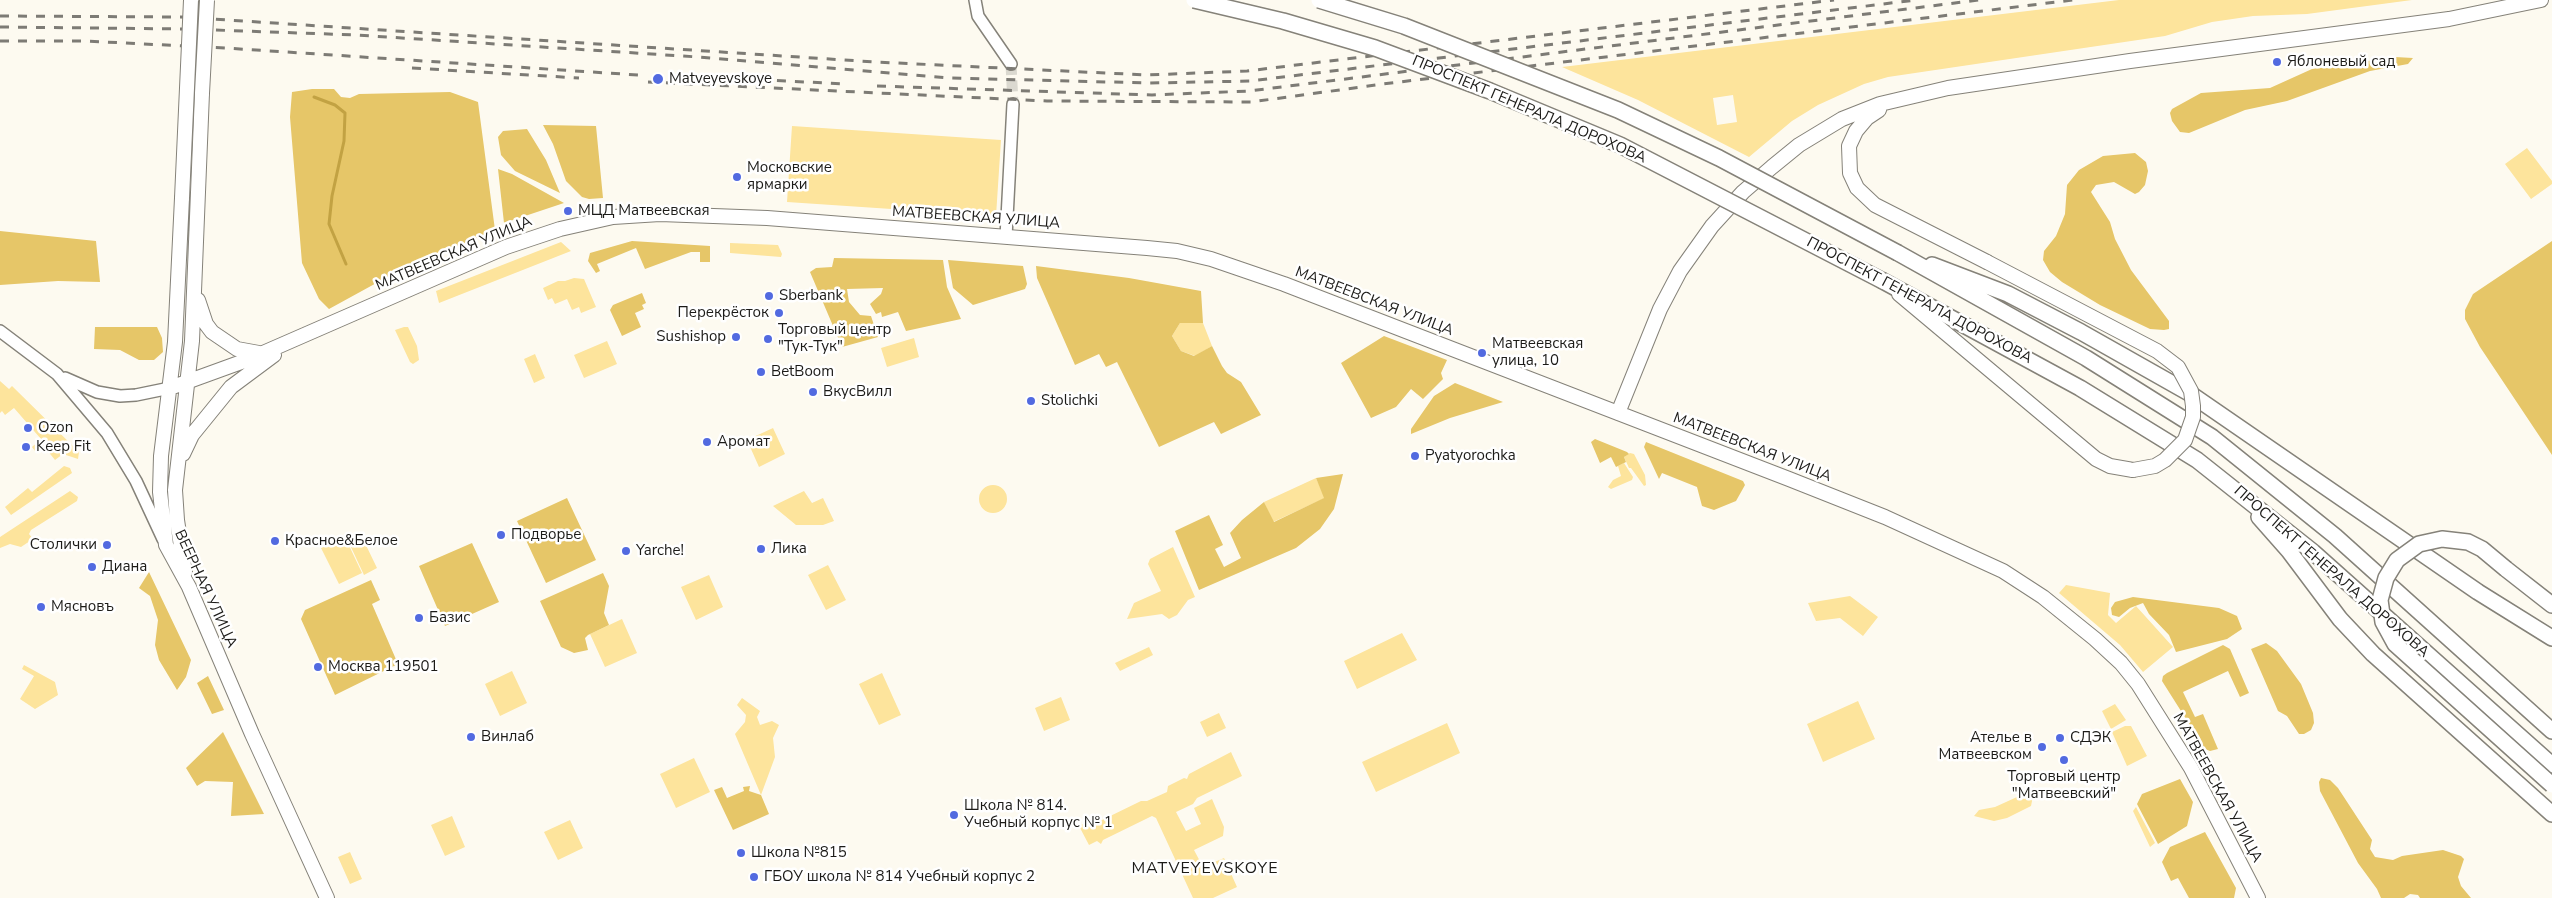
<!DOCTYPE html>
<html>
<head>
<meta charset="utf-8">
<style>
	body { margin:0 }
	canvas { display:block; background:#fdfaf0 }
</style>
</head>
<body>
<canvas width="2552" height="898"></canvas>
<script>
const g = document.querySelector('canvas').getContext('2d');
g.lineJoin = 'round';
function fill(path, color) { g.fillStyle = color; g.fill(path, 'evenodd'); }
const shape = rows => new Path2D(rows.map(r => 'M' + r).join(''));
function trace(path, color, width, dash) { g.strokeStyle = color; g.lineWidth = width; g.lineCap = dash ? 'butt' : 'round'; g.setLineDash(dash || []); g.stroke(path); }
function label(font, color, halo, rows, align = 'center') {
  g.font = font + ' "Nunito Sans",sans-serif'; g.lineWidth = 5; g.setLineDash([]); g.textBaseline = 'middle'; g.strokeStyle = halo; g.fillStyle = color; for (const [text, x, y, turn = 0] of rows) {
    g.save(); g.translate(x, y); g.rotate((+turn || 0) * Math.PI / 180); g.textAlign = isNaN(turn) ? turn : align; if (halo) g.strokeText(text, 0, 0); g.fillText(text, 0, 0); g.restore();
  }
}
const green = shape([
	[2119,0,2412,0,2307,14,2253,16,2212,22,2165,36,1888,77,1864,84,1818,105,1792,121,1749,157,1638,100,1562,67],
	[1733,95,1737,122,1717,125,1713,98],
	[792,126,1001,140,996,216,787,202],
	[2527,148,2552,181,2552,184,2531,199,2505,164],
	[561,242,571,251,439,303,436,291],
	[730,243,778,245,782,254,781,257,730,253],
	[574,278,584,279,596,307,581,313,579,307,572,310,567,299,555,304,552,298,548,300,543,288,558,281,565,281],
	[1180,323,1203,323,1212,346,1195,356,1181,351,1172,336],
	[404,327,408,327,417,346,419,360,413,364,410,362,395,330],
	[914,338,919,357,887,367,881,348],
	[607,341,617,364,584,378,574,355],
	[535,354,545,378,534,383,524,359],
	[0,381,9,389,12,386,79,452,78,459,63,454,55,460,43,445,35,451,32,447,41,439,14,408,5,415,2,411,0,413],
	[773,428,785,454,759,467,747,440],
	[1630,453,1634,454,1645,475,1646,485,1644,486,1631,468,1629,468,1624,457],
	[1624,463,1633,477,1632,480,1611,489,1608,487,1613,480,1621,476,1618,466],
	[64,466,70,468,72,473,11,515,5,507,28,488,32,492],
	[1316,478,1325,498,1273,522,1264,502],
	'979 499a14 14 0 1 1 28 0a14 14 0 1 1-28 0Z',
	[70,491,78,497,77,501,31,530,29,534,33,539,21,547,10,544,0,548,0,537],
	[804,491,812,503,823,498,834,521,823,525,796,525,773,506],
	[345,537,362,573,339,584,321,548],
	[363,539,377,568,364,575,350,545],
	[1173,547,1195,597,1188,600,1177,615,1169,619,1162,614,1127,619,1134,603,1161,591,1148,564,1150,559],
	[828,565,846,600,826,610,808,575],
	[709,575,723,607,696,620,681,587],
	[2066,585,2110,593,2108,615,2116,623,2136,606,2173,647,2143,672,2120,645,2059,593],
	[1850,596,1878,617,1863,636,1840,618,1816,621,1808,603],
	[622,619,637,653,605,667,590,634],
	[1402,633,1417,660,1357,689,1344,661],
	[1149,647,1153,655,1120,671,1115,663],
	[24,665,55,682,58,695,35,709,20,699,34,676,22,669],
	[512,671,527,703,500,716,485,684],
	[882,673,901,715,879,725,859,684],
	[1061,697,1070,720,1044,731,1035,708],
	[742,698,760,711,757,717,760,725,772,721,779,725,773,738,775,757,761,795,735,734,745,722,746,715,737,705],
	[1858,701,1875,739,1823,762,1807,724],
	[2115,704,2126,720,2111,729,2102,711],
	[1219,713,1226,728,1207,737,1200,722],
	[1447,723,1460,753,1376,792,1362,762],
	[2125,726,2131,726,2147,756,2127,766,2112,732],
	[1231,752,1242,776,1197,798,1193,804,1176,812,1186,831,1201,824,1194,808,1212,799,1224,827,1223,836,1194,850,1203,867,1224,858,1237,887,1213,898,1193,898,1156,818,1152,816,1103,840,1101,844,1097,841,1089,845,1079,826,1095,817,1100,821,1141,801,1147,801,1167,792,1168,786,1184,778,1187,779,1189,774],
	[694,758,710,792,676,808,660,774],
	[2028,792,2032,801,2031,806,2007,818,1994,821,1974,816,1979,810,1995,807],
	[2136,807,2155,843,2150,847,2133,811],
	[452,816,465,847,445,856,431,825],
	[570,820,583,848,558,860,544,832],
	[350,852,362,879,350,884,338,857]
]);
const forest = shape([
	[2395,57,2413,58,2408,64,2370,71,2287,101,2245,110,2189,133,2180,132,2172,121,2170,113,2172,109,2201,93,2270,88,2312,69],
	[312,89,334,89,341,97,350,98,359,94,450,92,478,102,495,230,391,275,329,309,319,299,302,263,290,117,292,92],
	[543,125,596,126,603,198,589,199,582,197,566,181,553,144],
	[527,129,546,160,560,193,515,171,501,155,498,137,503,131],
	[2135,153,2146,162,2148,171,2145,185,2139,192,2135,194,2114,182,2096,185,2091,192,2110,222,2115,239,2131,270,2169,321,2169,329,2164,330,2150,329,2100,305,2062,282,2050,272,2043,260,2044,251,2056,236,2065,214,2067,185,2079,170,2103,156],
	[498,169,512,174,564,203,504,223],
	[0,231,96,241,100,282,58,281,0,285],
	[632,241,710,246,710,262,700,262,700,252,691,252,645,269,636,248,597,264,600,271,596,273,588,261,590,253],
	[2552,241,2552,455,2480,347,2465,319,2465,310,2473,294],
	[834,258,943,260,947,287,961,319,906,331,898,312,882,317,881,312,876,314,870,304,881,294,883,288,847,289,849,302,860,315,871,316,878,337,842,347,810,272,816,268,832,267],
	[948,260,1023,266,1027,284,1025,289,973,305,953,288],
	[1036,266,1129,278,1201,291,1203,323,1180,323,1172,336,1181,351,1194,356,1212,346,1222,366,1227,373,1241,382,1261,415,1221,434,1214,422,1159,447,1117,362,1106,367,1099,354,1075,365,1037,278],
	[642,293,646,303,642,305,644,309,635,313,641,327,622,336,610,310,613,305],
	[95,327,157,327,162,338,163,352,154,360,139,360,120,350,94,349],
	[1384,336,1447,360,1441,373,1443,379,1423,399,1411,389,1396,407,1371,418,1341,363],
	[1455,383,1503,402,1450,418,1411,434,1411,429,1434,396],
	[1595,439,1627,452,1629,454,1624,457,1626,462,1616,467,1611,457,1600,463,1591,442],
	[1646,442,1743,481,1745,485,1736,501,1714,510,1702,506,1697,487,1662,473,1659,479,1644,447],
	[1343,474,1334,509,1320,529,1296,548,1199,590,1175,531,1209,515,1223,545,1215,549,1224,567,1241,558,1230,533,1242,520,1264,502,1274,522,1324,498,1316,478],
	[567,498,596,560,546,583,517,521],
	[472,543,499,602,445,626,419,566],
	[149,572,191,660,186,677,177,690,159,660,155,645,158,620,150,596,139,588],
	[603,573,609,586,604,613,609,625,588,635,585,638,588,650,574,653,561,647,540,601],
	[371,580,380,600,372,604,398,664,335,695,301,619,305,610],
	[2133,597,2219,608,2237,616,2242,629,2227,639,2176,652,2169,635,2149,614,2143,603,2130,608,2119,617,2112,615,2111,608,2115,602],
	[2266,643,2277,651,2301,684,2313,713,2314,723,2311,730,2304,734,2299,734,2287,716,2278,711,2251,649],
	[2223,645,2230,649,2249,693,2240,697,2228,671,2183,692,2195,717,2203,714,2218,749,2210,751,2205,749,2162,681,2163,676,2167,673],
	[208,676,224,710,212,714,197,683],
	[223,732,264,814,231,816,233,782,205,781,197,786,186,768],
	[2321,778,2330,780,2338,788,2372,840,2370,849,2375,857,2393,860,2402,856,2443,850,2461,856,2464,859,2458,877,2461,886,2471,898,2420,898,2418,895,2410,894,2404,898,2381,898,2377,889,2358,863,2320,791,2319,782],
	[2180,779,2193,802,2187,826,2158,844,2137,804,2142,794],
	[750,786,749,791,761,795,769,814,733,830,714,790,722,787,727,798,744,791,743,787],
	[2205,832,2236,888,2234,898,2189,898,2178,878,2171,881,2162,862,2170,847]
]);
const stream = shape([
	[314,97,335,105,345,113,344,141,332,196,329,224,346,264]
]);
const minorTunnel = shape([
	[1011,64,1013,104]
]);
const minor = shape([
	[975,0,978,16,1011,64],
	[1006,237,1013,104],
	[0,331,57,374,107,433,136,481,163,539],
	[65,378,97,392,120,396,136,395,170,388]
]);
const tertiary = shape([
	[1879,110,1867,118,1856,131,1849,146,1850,173,1857,188,1875,205,1987,262],
	[182,198,175,342,161,456,160,492,166,545,189,587,252,734,327,898],
	[1899,294,2096,459,2110,466,2133,470],
	[198,300,206,324,212,332,237,349,259,353],
	[170,388,247,360,506,247,560,229,613,217,660,214,767,218,1147,248,1177,251,1211,259,1284,284,1789,479,1885,517,2003,571,2043,597,2095,639,2121,663,2138,684,2191,768,2258,898],
	[1618,413,1660,309,1680,271,1712,226,1743,192,1772,167,1799,145,1842,119,1880,104,1948,88,2130,61,2449,19,2541,0],
	[183,454,192,435,231,387,274,355],
	[185,572,177,520,175,490,192,341,202,93]
]);
const secondary = shape([
	[1898,253,2086,358,2212,437,2335,536,2552,731],
	[1932,265,2008,294,2081,332,2189,393,2478,592,2552,638],
	[1883,281,2080,388,2197,460,2313,552,2552,765],
	[2259,517,2289,551,2340,619,2373,654,2552,814],
	[2506,569,2552,605]
]);
const rail = shape([
	[0,16,181,17,876,62,1147,75,1247,71,1834,0],
	[0,27,186,29,356,35,698,57,950,78,1150,83,1250,81,1916,0],
	[0,41,85,41,225,48,638,75],
	[412,68,579,78],
	[723,78,847,84],
	[648,82,1047,101,1251,102,1383,84,2073,0],
	[877,86,1152,95,1249,91,1979,0]
]);
const tertiaryBridge = shape([
	[202,93,207,0],
	[182,198,191,0],
	[1987,262,2157,351,2178,367,2191,391,2193,406,2193,417,2185,440,2165,460,2155,466,2133,470]
]);
const secondaryBridge = shape([
	[1194,0,1283,21,1375,48,1490,91,1620,145,1883,281],
	[1319,0,1404,26,1618,110,1719,158,1898,253],
	[2506,569,2482,549,2468,542,2442,539,2419,544,2397,560,2386,578,2380,600,2383,622,2395,644,2552,785]
]);
const markers = [
	[2277,62,5,"#526ae0"],
	[658,79,6,"#526ae0"],
	[737,177,5,"#526ae0"],
	[568,211,5,"#526ae0"],
	[769,296,5,"#526ae0"],
	[779,313,5,"#526ae0"],
	[736,337,5,"#526ae0"],
	[768,339,5,"#526ae0"],
	[1482,353,5,"#526ae0"],
	[761,372,5,"#526ae0"],
	[813,392,5,"#526ae0"],
	[1031,401,5,"#526ae0"],
	[28,428,5,"#526ae0"],
	[707,442,5,"#526ae0"],
	[26,447,5,"#526ae0"],
	[1415,456,5,"#526ae0"],
	[501,535,5,"#526ae0"],
	[275,541,5,"#526ae0"],
	[107,545,5,"#526ae0"],
	[761,549,5,"#526ae0"],
	[626,551,5,"#526ae0"],
	[92,567,5,"#526ae0"],
	[41,607,5,"#526ae0"],
	[419,618,5,"#526ae0"],
	[318,667,5,"#526ae0"],
	[471,737,5,"#526ae0"],
	[2060,738,5,"#526ae0"],
	[2042,747,5,"#526ae0"],
	[2064,760,5,"#526ae0"],
	[954,815,5,"#526ae0"],
	[741,853,5,"#526ae0"],
	[754,877,5,"#526ae0"]
];
const poiNames = [
	["Яблоневый сад",2287,62],
	["Matveyevskoye",669,79],
	["Московские",747,168],
	["ярмарки",747,185],
	["МЦД Матвеевская",578,211],
	["Sberbank",779,296],
	["Перекрёсток",769,313,"right"],
	["Торговый центр",778,330],
	["\"Тук-Тук\"",778,347],
	["Sushishop",726,337,"right"],
	["Матвеевская",1492,344],
	["улица, 10",1492,361],
	["BetBoom",771,372],
	["ВкусВилл",823,392],
	["Stolichki",1041,401],
	["Ozon",38,428],
	["Аромат",717,442],
	["Keep Fit",36,447],
	["Pyatyorochka",1425,456],
	["Подворье",511,535],
	["Красное&Белое",285,541],
	["Столички",97,545,"right"],
	["Лика",771,549],
	["Yarche!",636,551],
	["Диана",102,567],
	["Мясновъ",51,607],
	["Базис",429,618],
	["Москва 119501",328,667],
	["Винлаб",481,737],
	["Ателье в",2032,738,"right"],
	["Матвеевском",2032,755,"right"],
	["СДЭК",2070,738],
	["Торговый центр",2064,777,"center"],
	["\"Матвеевский\"",2064,794,"center"],
	["Школа № 814.",964,806],
	["Учебный корпус № 1",964,823],
	["Школа №815",751,853],
	["ГБОУ школа № 814 Учебный корпус 2",764,877]
];
const streetNames = [
	["ПРОСПЕКТ ГЕНЕРАЛА ДОРОХОВА",1529,110,23],
	["МАТВЕЕВСКАЯ УЛИЦА",976,218,4],
	["МАТВЕЕВСКАЯ УЛИЦА",454,254,-23],
	["ПРОСПЕКТ ГЕНЕРАЛА ДОРОХОВА",1919,301,28],
	["МАТВЕЕВСКАЯ УЛИЦА",1374,302,21],
	["МАТВЕЕВСКАЯ УЛИЦА",1752,448,21],
	["ПРОСПЕКТ ГЕНЕРАЛА ДОРОХОВА",2331,572,41],
	["ВЕЕРНАЯ УЛИЦА",205,589,65],
	["МАТВЕЕВСКАЯ УЛИЦА",2217,788,61]
];
const neighbourhoodNames = [
	["MATVEYEVSKOYE",1205,869]
];
fill(green, '#fde49c');
fill(forest, '#e6c668');
trace(stream, '#c2a243', 3);
trace(minorTunnel, '#dbd9d0', 11, [11, 5.5]);
trace(minor, '#858279', 14);
trace(tertiary, '#858279', 16);
trace(secondary, '#858279', 18);
trace(minor, '#fff', 11);
trace(tertiary, '#fff', 14);
trace(secondary, '#fff', 15);
trace(rail, '#7d7b75', 3, [9, 9]);
trace(tertiaryBridge, '#858279', 16, []);
trace(secondaryBridge, '#858279', 18, []);
trace(tertiaryBridge, '#fff', 14);
trace(secondaryBridge, '#fff', 15);
for (const [x, y, r, color] of markers) { const dot = new Path2D(); dot.arc(x, y, r, 0, 2 * Math.PI); g.fillStyle = color; g.fill(dot); trace(dot, '#fff', 2); }
label('15px', '#1c1b18', '#fff', poiNames, 'left');
label('15px', '#1c1b18', '#fff', streetNames);
g.letterSpacing = '1px';
label('16px', '#1c1b18', '#fff', neighbourhoodNames);
g.letterSpacing = '0px';
</script>
</body>
</html>
